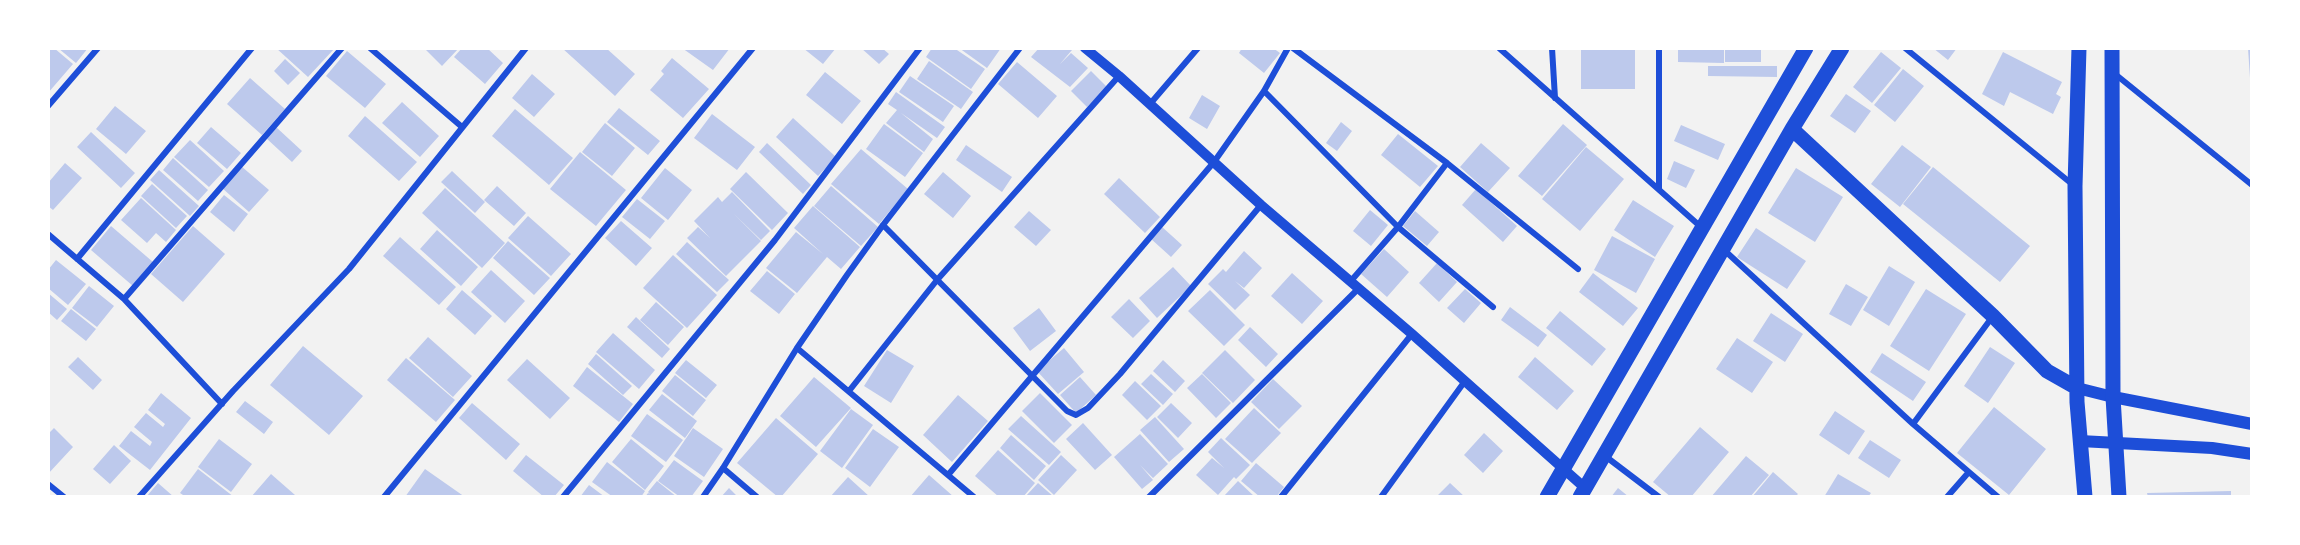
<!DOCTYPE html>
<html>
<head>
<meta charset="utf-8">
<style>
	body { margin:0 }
	#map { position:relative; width:2300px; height:545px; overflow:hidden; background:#f2f2f2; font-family:Mulish,sans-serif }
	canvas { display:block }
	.frame { position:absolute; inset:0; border:50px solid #fff; pointer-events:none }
</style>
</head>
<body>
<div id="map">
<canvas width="2300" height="545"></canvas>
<div class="frame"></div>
</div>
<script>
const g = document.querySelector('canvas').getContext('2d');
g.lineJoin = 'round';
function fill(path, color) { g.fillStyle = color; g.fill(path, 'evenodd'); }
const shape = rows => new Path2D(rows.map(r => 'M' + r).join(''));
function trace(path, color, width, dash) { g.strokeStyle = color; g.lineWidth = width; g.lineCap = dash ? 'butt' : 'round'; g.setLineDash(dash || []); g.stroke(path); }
const building = shape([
	[48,48,54,48,73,64,48,93],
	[58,48,88,48,76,63],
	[276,48,335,48,308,77],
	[424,48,459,48,442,66],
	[462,48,487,48,503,63,485,84,454,57],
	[562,48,606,48,635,74,615,96],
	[682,48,730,48,713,70],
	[803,48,836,48,823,64],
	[861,48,882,48,889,54,879,64],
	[932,48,954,48,985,69,971,89,926,57],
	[959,48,1001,48,987,68],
	[1039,48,1069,48,1072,50,1060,64,1071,53,1088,68,1070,87,1031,57],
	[1242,48,1273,48,1280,53,1264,73,1239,53],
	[1581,48,1635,48,1635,89,1581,89],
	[1678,48,1724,48,1724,63,1678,62],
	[1725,48,1761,48,1761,62,1725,62],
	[1933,48,1957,48,1948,60],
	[2248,48,2252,48,2251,83,2250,78],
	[347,51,386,84,365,108,326,76],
	[1881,52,1901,68,1872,103,1853,87],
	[2003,52,2062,82,2056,94,2061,97,2053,114,2010,92,2004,106,1982,94],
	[672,58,709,89,683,118,650,90,664,74,661,71],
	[285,59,300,73,288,85,274,71],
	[929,61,973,92,961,109,917,79],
	[1017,62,1057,96,1038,118,998,84],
	[1708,66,1777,66,1777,77,1708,76],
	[1903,69,1924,86,1895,122,1874,105],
	[1091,71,1107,87,1087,107,1071,91],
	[825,72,861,101,842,124,806,95],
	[532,74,555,94,534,117,512,98],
	[910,76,954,106,943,122,899,92],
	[250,78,285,109,262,135,227,104],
	[896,92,945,127,937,138,901,113,933,139,924,152,886,123,897,110,888,104],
	[1846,94,1871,111,1855,133,1830,116],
	[1202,95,1220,106,1207,129,1189,118],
	[402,102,439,136,420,157,382,123],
	[115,106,146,131,126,154,96,129],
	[619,108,660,141,648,155,607,122],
	[515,109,573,158,549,185,492,136],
	[712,114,755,147,737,170,694,138],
	[365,116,417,162,399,181,348,136],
	[793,118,836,157,818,176,776,137],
	[1341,122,1352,131,1337,151,1326,143],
	[605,123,635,148,612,176,582,152],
	[884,124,923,153,905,177,866,149],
	[1563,124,1587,145,1542,196,1518,176],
	[1681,125,1725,144,1718,160,1674,141],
	[211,127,241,153,227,169,197,143],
	[276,127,302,151,292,162,266,138],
	[91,132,135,173,121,188,77,147],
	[1398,134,1438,166,1420,187,1381,155],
	[190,140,224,171,209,187,174,157],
	[767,143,811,185,803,194,759,152],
	[1481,143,1510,168,1488,192,1460,167],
	[966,145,1012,177,1002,192,956,160],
	[1902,145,1931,167,1900,207,1871,184],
	[1586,147,1624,179,1580,231,1542,199],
	[861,149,908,189,879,224,831,184],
	[580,152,626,190,596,226,550,189],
	[173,158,208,190,198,201,163,170],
	[1674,161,1695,170,1686,188,1667,179],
	[65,163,82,178,53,210,48,206,48,183],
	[241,166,269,190,249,212,222,188],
	[1933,167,2030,246,2000,282,1903,204],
	[665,168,692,190,668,220,641,198],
	[1796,168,1843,197,1815,242,1768,213],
	[159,170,199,206,190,216,150,180],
	[452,171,485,202,475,213,441,182],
	[746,172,788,213,772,230,730,189],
	[943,172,971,196,953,218,924,194],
	[1119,178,1160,217,1145,233,1104,194],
	[152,184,187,216,176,228,141,196],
	[497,186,526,213,514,226,484,200],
	[831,186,878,227,861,246,814,206],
	[445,188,505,243,482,268,422,213],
	[1476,189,1517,226,1503,242,1462,205],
	[732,192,770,231,761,240,734,214,761,241,726,276,687,238,698,227,710,238,694,221,718,197,722,202],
	[224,195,248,214,234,232,210,212],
	[141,198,176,230,166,242,156,233,147,243,121,220],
	[637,199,665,221,650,239,622,217],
	[1633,200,1674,226,1655,257,1614,230],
	[813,206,860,247,841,269,827,257,797,293,766,268,796,232,823,254,794,228],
	[1370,210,1388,225,1371,246,1353,231],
	[1029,211,1051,230,1036,246,1014,227],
	[1415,211,1439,232,1427,246,1403,226],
	[528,216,571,254,551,276,508,238],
	[621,221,652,248,636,266,605,238],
	[111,226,153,262,133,286,91,250],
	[193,226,225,254,183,302,151,274],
	[1161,226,1182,245,1171,257,1150,238],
	[1756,228,1806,261,1787,289,1737,257],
	[437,230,478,267,461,286,420,249],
	[1612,236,1655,259,1636,293,1594,270],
	[400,237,456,287,439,305,383,256],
	[508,241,550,278,534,295,493,258],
	[687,242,729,280,717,292,676,254],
	[1384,249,1409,272,1387,297,1361,274],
	[1244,251,1262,268,1244,288,1235,281,1250,295,1235,310,1208,284,1223,269,1226,272],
	[673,255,717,295,687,328,643,288],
	[56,260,86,284,68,305,48,288,48,270],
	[1437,263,1457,282,1439,302,1419,283],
	[1889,266,1915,282,1889,326,1863,310],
	[1173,267,1191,286,1157,318,1139,298],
	[491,270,525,301,505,323,471,292],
	[767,271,795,294,779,314,750,291],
	[1292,273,1323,301,1302,324,1271,296],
	[1593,273,1638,308,1623,326,1579,292],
	[1846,284,1868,297,1851,326,1829,314],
	[89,286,114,306,97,327,72,308],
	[1465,289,1481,303,1464,323,1447,308],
	[1926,289,1966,314,1929,371,1890,346],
	[462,290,492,316,475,335,446,309],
	[1210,290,1245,325,1224,346,1188,311],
	[48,293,67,309,57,320,48,312],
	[1129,299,1150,321,1133,338,1111,317],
	[656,302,684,327,668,345,640,320],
	[1510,307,1547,335,1538,347,1501,320],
	[1039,308,1056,331,1030,351,1013,328],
	[71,309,96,329,86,341,61,321],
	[1560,311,1606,349,1592,366,1546,328],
	[1771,313,1803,334,1785,362,1753,341],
	[636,317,670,349,662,358,627,327],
	[1250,327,1278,354,1266,367,1238,340],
	[613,333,655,370,639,389,596,352],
	[428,337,472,376,453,397,409,358],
	[1737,338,1773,362,1752,393,1716,369],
	[303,346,363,396,329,435,270,385],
	[1990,347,2015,363,1988,403,1964,386],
	[1064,348,1084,372,1058,394,1037,371],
	[887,350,914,366,891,403,864,386],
	[1225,350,1255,380,1233,403,1202,373],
	[1882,353,1926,382,1913,401,1870,372],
	[596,354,632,386,623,395,588,364],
	[78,357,102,380,93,390,68,367],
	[1535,357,1574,391,1557,410,1518,377],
	[406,358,455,400,436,422,387,380],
	[527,359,570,398,550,419,507,380],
	[686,360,717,385,706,398,675,373],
	[1163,360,1185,381,1175,392,1153,371],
	[587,367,633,404,619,422,573,386],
	[1151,374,1173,394,1163,405,1141,384],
	[1202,374,1231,403,1216,418,1187,388],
	[675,375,706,400,693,416,662,391],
	[814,377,851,408,816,447,780,416],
	[1080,377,1096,395,1076,413,1060,395],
	[1273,379,1302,406,1279,429,1251,402],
	[1135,381,1161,406,1147,420,1122,395],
	[161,393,191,418,150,470,119,446,131,431,150,446,152,442,134,427,146,413,163,427,165,424,148,410],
	[1040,393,1072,425,1054,443,1022,411],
	[662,394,697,421,685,438,649,410],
	[958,395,988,421,952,462,923,435],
	[245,401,273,422,264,434,236,412],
	[472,403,520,444,506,460,459,418],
	[1171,403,1192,423,1178,438,1157,417],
	[1994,407,2046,449,2009,495,1957,453],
	[1254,408,1281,433,1252,463,1225,439],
	[851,409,873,425,842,468,820,451],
	[1835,411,1865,431,1849,455,1819,435],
	[647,414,683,440,666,462,631,436],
	[1021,416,1061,452,1049,465,1008,429],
	[1155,417,1184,449,1169,462,1140,430],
	[776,418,818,454,781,497,778,497,737,463],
	[1083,423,1112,455,1095,470,1066,439],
	[1700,427,1729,452,1691,497,1671,497,1653,482],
	[54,428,73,447,48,474,48,434],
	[693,428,723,449,704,477,674,456],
	[873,429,899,447,870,487,845,468],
	[1484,433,1503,451,1483,473,1464,455],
	[1140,434,1168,464,1153,478,1140,465,1153,480,1142,489,1114,457],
	[1011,435,1046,466,1034,480,1000,448],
	[1221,438,1250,465,1236,479,1234,477,1218,495,1196,475,1212,458,1224,468,1208,452],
	[219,439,252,464,231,492,198,467],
	[631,439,664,466,645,490,612,462],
	[1870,440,1901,460,1889,478,1858,458],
	[114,445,131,461,110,484,93,469],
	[998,450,1035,483,1023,497,999,497,975,476],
	[526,455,564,485,554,497,544,497,513,471],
	[1061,455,1077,470,1054,495,1038,480],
	[1746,456,1769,475,1750,497,1711,497],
	[674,460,703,481,691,497,680,497,658,481],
	[607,462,645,491,641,497,613,497,592,482],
	[1256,463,1284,487,1276,497,1260,497,1241,481],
	[198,469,234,497,186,497,180,493],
	[425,469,465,497,405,497],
	[1773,472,1798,494,1795,497,1752,497],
	[271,474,295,495,293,497,251,497],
	[1838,474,1871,493,1868,497,1824,497],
	[929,475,954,497,910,497],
	[848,477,870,497,830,497],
	[657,481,677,497,645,497,648,493,650,494,648,492],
	[1238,481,1255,497,1224,496],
	[158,483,174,497,146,497],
	[1038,483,1054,497,1025,497],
	[1450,483,1465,497,1436,497],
	[589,485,605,497,580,497],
	[729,488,738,497,721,497],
	[1618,488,1629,497,1611,497],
	[2231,491,2231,497,2148,497,2147,493]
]);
const minor = shape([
	[370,48,462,127],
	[1293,48,1447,163,1578,269],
	[1499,48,1701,227],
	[1552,48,1555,98],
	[1659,48,1659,189],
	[1905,48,2072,184],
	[2115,74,2252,185],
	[1264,91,1398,227,1493,307],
	[1150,104,1198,48],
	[48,106,98,48],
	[883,225,1067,411,1076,415,1088,408,1120,374,1261,205],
	[48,234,124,299,222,404],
	[1723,249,1913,424,1998,497],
	[77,259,252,48],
	[1350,282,1398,227,1447,163],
	[124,299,342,48],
	[797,348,974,497],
	[849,391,937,280,1119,76],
	[1913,424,1993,316],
	[1605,456,1659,497],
	[723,468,757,497],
	[948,475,1214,162,1264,91,1288,48],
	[48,484,64,497],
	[139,497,233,391,349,269,526,48],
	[384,497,753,48],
	[563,497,775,240,920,48],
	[703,497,723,468,797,348,847,275,883,225,1020,48],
	[1149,497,1358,289],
	[1281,497,1412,334],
	[1381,497,1465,381],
	[1947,497,1968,473]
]);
const tertiary = shape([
	[1085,48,1119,76,1261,205,1412,334,1585,488]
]);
const secondary = shape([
	[2077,388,2113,397,2252,424],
	[2080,441,2212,448,2252,454]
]);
const primary = shape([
	[2079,48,2075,186,2077,402,2085,497],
	[2112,48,2113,397,2119,497],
	[1792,129,1993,316,2047,371,2077,388],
	[1547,497,1806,48],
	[1580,497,1792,129,1842,48]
]);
fill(building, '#bdc9ec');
trace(minor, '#1d4ed8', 6);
trace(tertiary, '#1d4ed8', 10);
trace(secondary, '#1d4ed8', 12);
trace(primary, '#1d4ed8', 15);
</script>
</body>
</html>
